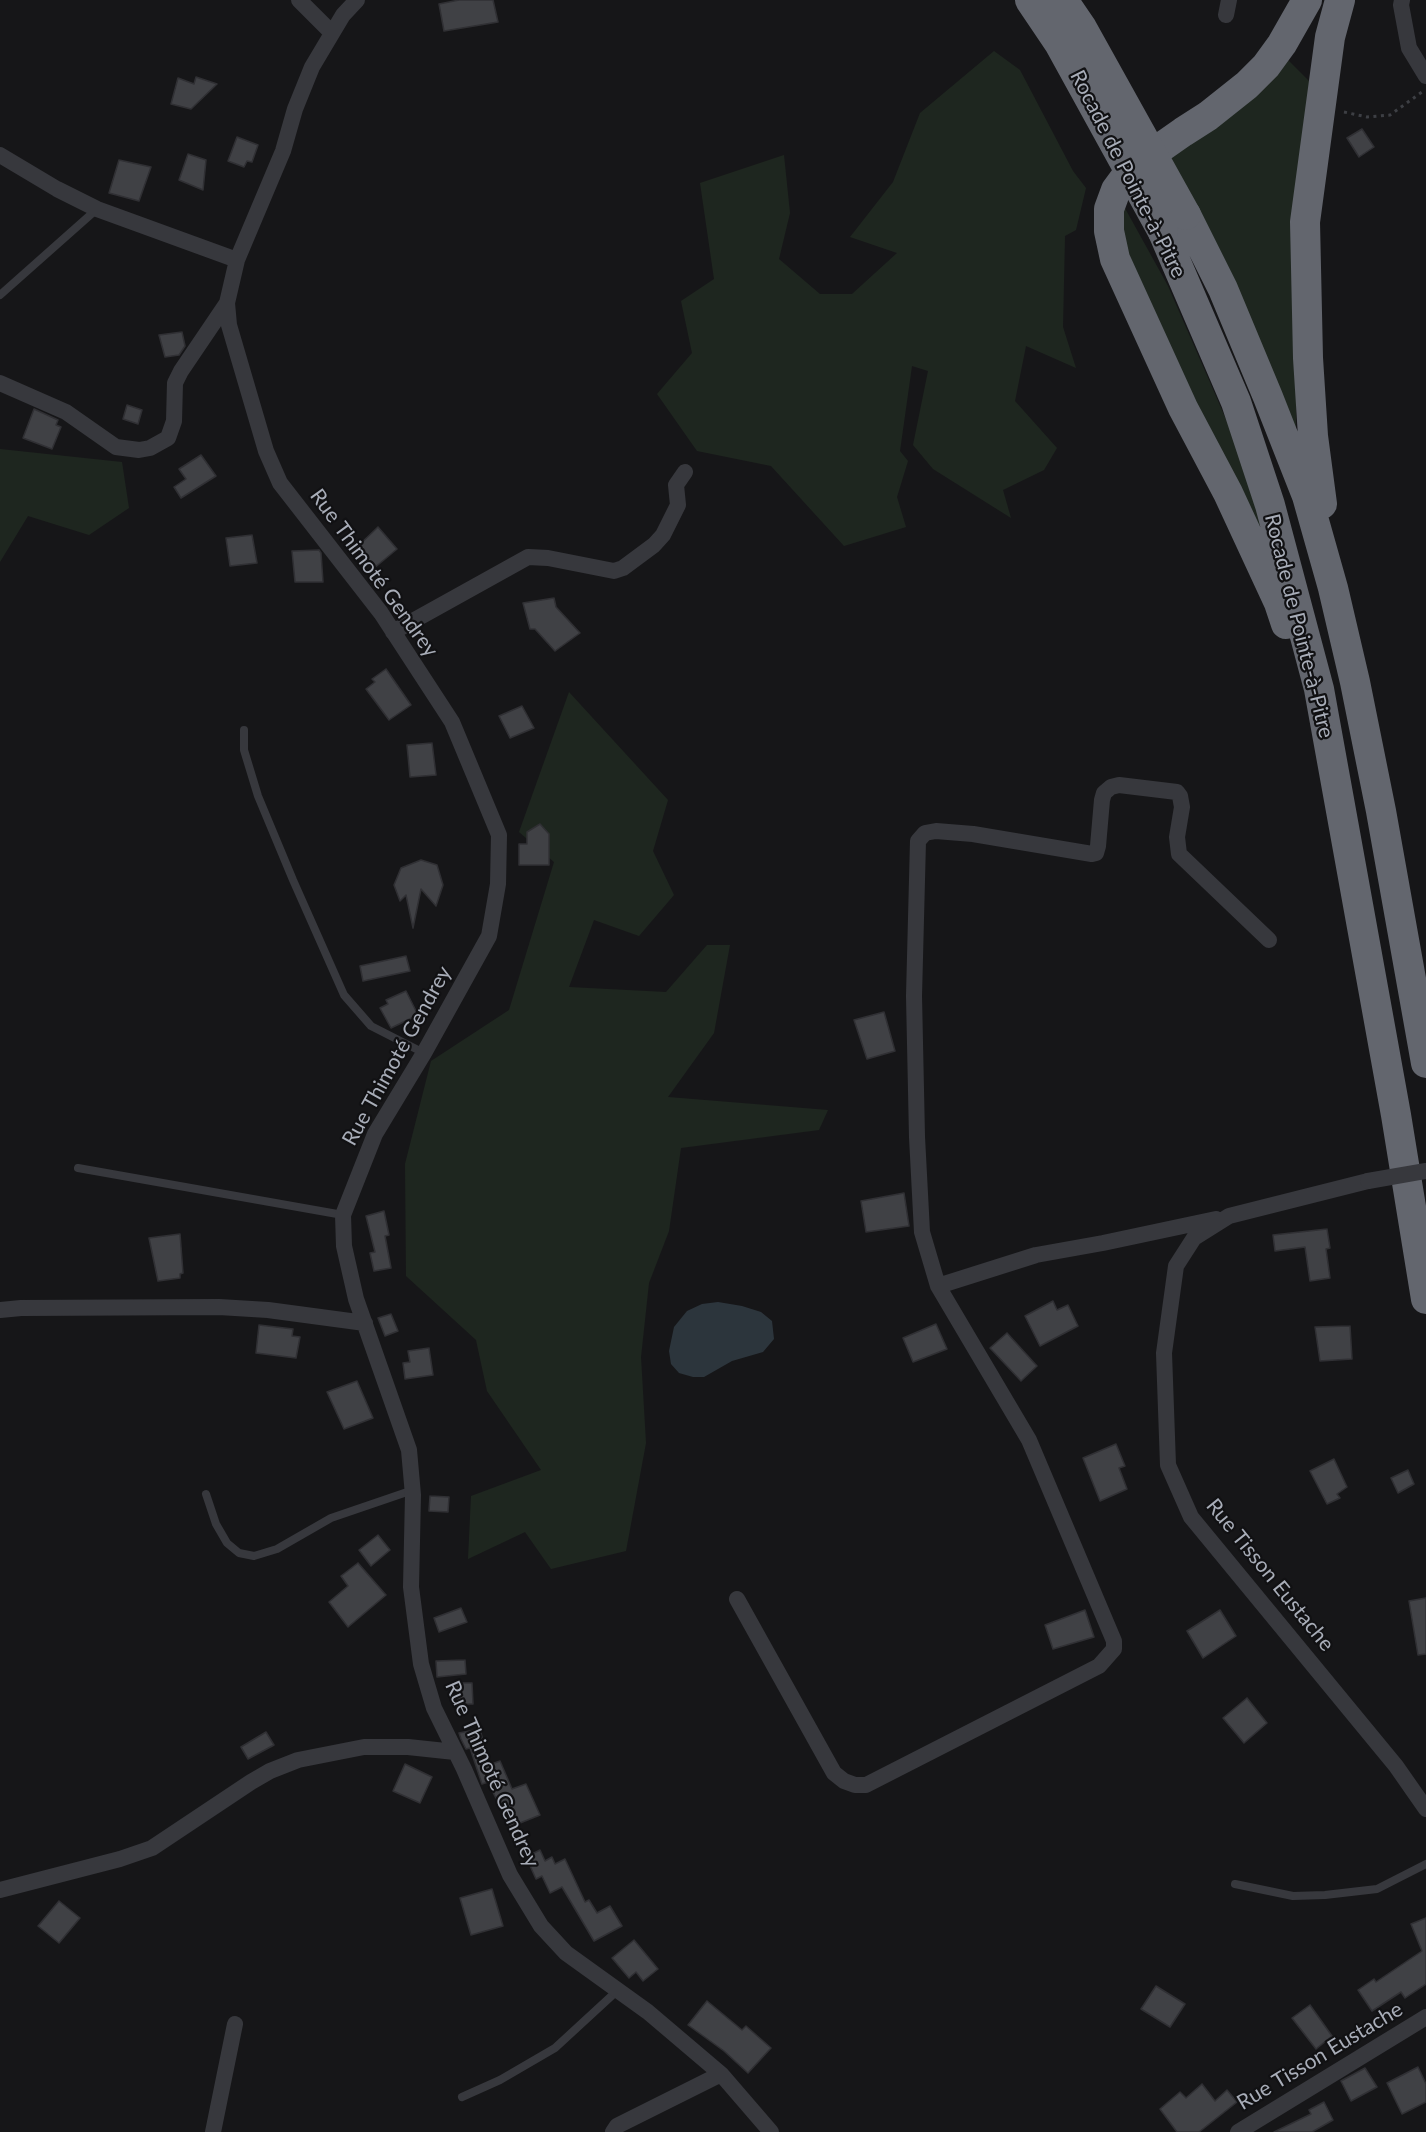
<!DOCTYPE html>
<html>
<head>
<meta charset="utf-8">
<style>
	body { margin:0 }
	canvas { display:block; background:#161618 }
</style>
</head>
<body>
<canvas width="1426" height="2132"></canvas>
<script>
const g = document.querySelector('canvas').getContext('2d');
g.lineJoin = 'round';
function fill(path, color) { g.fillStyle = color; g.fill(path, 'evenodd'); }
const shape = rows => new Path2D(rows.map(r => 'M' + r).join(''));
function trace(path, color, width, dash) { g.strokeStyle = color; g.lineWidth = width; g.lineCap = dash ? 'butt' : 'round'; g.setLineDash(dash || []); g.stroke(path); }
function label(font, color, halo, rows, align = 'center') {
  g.font = font + ' Lato,sans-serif'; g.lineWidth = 4.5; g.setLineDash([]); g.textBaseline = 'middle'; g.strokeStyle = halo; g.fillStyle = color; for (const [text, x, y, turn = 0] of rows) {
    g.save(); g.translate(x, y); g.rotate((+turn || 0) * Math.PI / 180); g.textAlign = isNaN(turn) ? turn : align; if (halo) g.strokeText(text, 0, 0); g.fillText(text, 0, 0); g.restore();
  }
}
const green = shape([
	[994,51,1020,70,1073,171,1086,188,1076,230,1065,236,1063,327,1076,368,1026,346,1015,401,1057,448,1044,470,1003,490,1011,518,933,469,913,445,928,371,912,366,900,451,908,461,897,497,906,527,844,546,771,466,697,451,657,394,692,353,681,301,714,279,700,183,784,155,790,213,779,259,820,294,852,294,897,253,850,237,893,182,920,113],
	[1288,60,1309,81,1296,326,1296,443,1164,151],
	[1121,201,1168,286,1212,387,1234,438,1279,581,1122,254],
	[0,449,122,462,129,508,89,535,28,516,0,562],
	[569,692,668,800,653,851,674,895,639,936,594,920,569,987,666,992,707,945,730,945,714,1033,668,1097,828,1110,819,1130,681,1148,669,1231,649,1283,641,1357,646,1443,626,1551,551,1569,525,1532,468,1559,471,1496,541,1470,487,1391,476,1340,406,1276,405,1164,431,1061,509,1010,554,862,519,832]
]);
const water = shape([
	[718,1302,742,1306,761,1312,772,1321,774,1339,763,1352,732,1361,704,1377,693,1377,679,1373,671,1364,669,1351,674,1327,687,1311,702,1304]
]);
const building = shape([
	[459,0,493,0,498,22,444,31,439,4,459,0],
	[196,77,217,84,191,109,171,104,178,78,194,84,196,77],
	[1362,129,1374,147,1359,157,1347,138,1362,129],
	[237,137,258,145,252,162,247,161,244,167,228,161,237,137],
	[188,154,206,160,203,190,179,180,188,154],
	[119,160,151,167,139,201,109,193,119,160],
	[182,332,185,346,179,355,165,357,159,335,182,332],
	[127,405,142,410,138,424,123,419,127,405],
	[34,409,58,420,56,425,61,427,52,449,23,438,34,409],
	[201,455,216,476,181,498,174,487,186,479,179,469,201,455],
	[378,527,397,549,373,569,356,548,378,527],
	[252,535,257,563,230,566,226,538,252,535],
	[319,550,321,553,323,582,295,582,292,551,319,550],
	[554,598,556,607,580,633,555,651,535,629,530,629,523,603,554,598],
	[386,669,411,705,389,720,366,689,375,682,372,679,386,669],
	[522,706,534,728,510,738,499,716,522,706],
	[432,743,436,775,410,777,407,745,432,743],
	[540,824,549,834,549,865,519,865,519,844,527,844,527,832,540,824],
	[421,860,437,865,443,885,436,906,421,889,413,928,406,895,400,901,394,885,401,868,421,860],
	[406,956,410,971,363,981,360,966,406,956],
	[406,991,418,1015,391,1028,380,1008,388,1004,386,1000,406,991],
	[884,1012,895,1051,867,1059,854,1020,884,1012],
	[904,1193,909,1226,866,1232,861,1201,904,1193],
	[384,1211,389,1235,385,1236,391,1268,374,1271,370,1253,375,1252,366,1216,384,1211],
	[1327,1229,1330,1248,1326,1249,1330,1278,1310,1281,1305,1247,1275,1251,1273,1235,1327,1229],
	[180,1234,183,1273,180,1274,180,1278,158,1281,149,1238,180,1234],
	[1053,1301,1057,1310,1068,1305,1078,1326,1040,1346,1025,1316,1053,1301],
	[391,1314,398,1331,385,1336,378,1318,391,1314],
	[936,1324,947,1349,913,1362,903,1338,936,1324],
	[259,1325,293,1329,292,1336,300,1337,296,1358,256,1353,259,1325],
	[1350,1326,1352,1359,1320,1361,1315,1327,1350,1326],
	[1007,1333,1037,1366,1021,1381,990,1348,1007,1333],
	[429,1348,433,1375,405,1379,403,1363,410,1362,408,1351,429,1348],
	[357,1381,373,1418,344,1429,327,1392,357,1381],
	[1116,1444,1125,1466,1119,1468,1127,1489,1100,1501,1083,1458,1116,1444],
	[1334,1459,1347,1487,1337,1494,1340,1498,1327,1504,1310,1471,1334,1459],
	[1408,1470,1414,1484,1398,1493,1391,1478,1408,1470],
	[430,1496,449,1497,448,1512,429,1511,430,1496],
	[378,1535,390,1550,371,1566,359,1550,378,1535],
	[358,1563,386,1595,348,1627,329,1602,348,1586,341,1576,358,1563],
	[1426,1598,1426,1654,1418,1655,1409,1601,1426,1598],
	[461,1608,467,1622,439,1632,434,1618,461,1608],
	[1085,1610,1094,1637,1053,1649,1045,1625,1085,1610],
	[1220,1610,1236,1636,1203,1658,1187,1631,1220,1610],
	[465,1660,466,1674,437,1677,436,1661,465,1660],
	[457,1683,472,1683,473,1704,458,1704,457,1683],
	[1247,1698,1267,1723,1244,1743,1223,1718,1247,1698],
	[480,1729,489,1765,500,1761,512,1789,526,1784,540,1815,510,1827,488,1782,482,1784,470,1748,466,1749,461,1739,459,1733,480,1729],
	[266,1732,274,1745,248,1759,241,1747,266,1732],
	[405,1764,432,1777,420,1803,393,1791,405,1764],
	[540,1850,545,1861,552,1857,555,1864,565,1859,585,1902,589,1900,597,1913,610,1906,622,1926,594,1941,562,1887,550,1893,542,1876,536,1879,526,1857,540,1850],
	[492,1889,503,1926,471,1935,460,1898,492,1889],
	[59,1901,80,1918,59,1943,38,1926,59,1901],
	[1426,1918,1426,1984,1405,1998,1401,1992,1372,2011,1358,1990,1374,1979,1376,1982,1422,1951,1411,1924,1426,1918],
	[634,1940,658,1969,643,1981,636,1972,629,1978,612,1958,634,1940],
	[1156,1986,1185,2004,1170,2027,1141,2009,1156,1986],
	[707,2001,742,2030,746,2026,771,2048,748,2073,724,2051,688,2025,707,2001],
	[1310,2005,1332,2036,1316,2049,1292,2018,1310,2005],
	[1418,2067,1426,2084,1426,2102,1402,2114,1387,2083,1418,2067],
	[1365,2068,1377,2087,1351,2101,1341,2081,1365,2068],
	[1202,2084,1215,2101,1227,2090,1237,2102,1199,2132,1177,2132,1160,2109,1180,2092,1186,2098,1202,2084],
	[1324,2102,1333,2120,1312,2132,1274,2132,1311,2114,1309,2110,1324,2102]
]);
const path = shape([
	[1344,112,1367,117,1390,115,1422,92]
]);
const lane = shape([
	[0,295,97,209],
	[244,730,244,750,258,796,293,880,344,995,371,1026,424,1053],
	[78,1168,343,1215],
	[206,1494,216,1524,227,1543,239,1553,254,1556,277,1549,331,1518,413,1490],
	[1235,1884,1293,1896,1325,1895,1377,1889,1426,1864],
	[462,2097,500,2080,555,2048,618,1990]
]);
const street = shape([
	[299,0,331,32],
	[357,0,343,15,312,67,295,109,283,151,237,260,227,303,229,325,266,451,280,483,381,613,452,722,499,835,498,884,489,936,424,1053,375,1134,343,1215,344,1246,356,1299,409,1450,413,1495,411,1587,421,1664,434,1708,464,1769,510,1875,541,1926,566,1953,648,2012,721,2074,771,2132],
	[1402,0,1401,5,1409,48,1426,76],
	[1226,15,1229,0],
	[0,155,57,189,97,209,237,260],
	[0,383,66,412,116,447,139,450,150,448,168,438,174,421,175,383,181,371,227,303],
	[393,632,528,557,548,558,614,571,623,568,654,545,663,535,678,505,676,485,685,472],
	[1368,1181,1229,1216,1194,1238,1176,1266,1164,1353,1168,1465,1191,1517,1396,1766,1426,1809],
	[938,1286,1036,1255,1103,1243,1216,1219],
	[0,1310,21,1308,219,1307,268,1310,365,1323],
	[737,1599,834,1773,844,1781,855,1785,866,1785,1099,1666,1114,1649,1114,1641,1029,1440,938,1286,922,1232,917,1137,914,996,918,841,925,833,936,831,973,834,1092,854,1096,853,1098,846,1102,800,1104,793,1111,787,1119,785,1177,792,1180,796,1182,807,1177,837,1179,854,1269,940],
	[0,1890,120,1859,152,1848,251,1782,270,1771,298,1760,364,1747,408,1747,455,1752],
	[213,2132,235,2024],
	[613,2132,617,2126,721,2074],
	[1238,2132,1426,2017]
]);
const highway = shape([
	[1186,215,1223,289,1268,397,1307,496,1333,588,1355,682,1381,811,1426,1063],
	[1163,232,1236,402,1270,505,1319,689,1396,1115,1426,1299],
	[1322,504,1313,436,1308,358,1305,222,1330,37,1340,0],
	[1286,624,1279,603,1228,493,1183,408,1115,259,1109,231,1109,209,1116,190,1133,167,1183,132,1208,116,1247,85,1266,66,1282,44,1307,0]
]);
const streetBridge = shape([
	[1368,1181,1426,1171]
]);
const highwayBridge = shape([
	[1030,0,1059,43,1163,232],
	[1063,0,1082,28,1186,215]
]);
const streetNames = [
	["Rocade de Pointe-à-Pitre",1128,174,63],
	["Rue Thimoté Gendrey",374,573,54],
	["Rocade de Pointe-à-Pitre",1299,626,76],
	["Rue Thimoté Gendrey",397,1056,-61],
	["Rue Tisson Eustache",1270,1575,51],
	["Rue Thimoté Gendrey",492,1774,66],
	["Rue Tisson Eustache",1320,2056,-31]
];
fill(green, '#1e261f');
fill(water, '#2c353c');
fill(building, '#404145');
trace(building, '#303034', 1.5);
trace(path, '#3d3f44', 3, [3, 4.5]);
trace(lane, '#37383d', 8);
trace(street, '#37383d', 16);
trace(highway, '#63666e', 30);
trace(streetBridge, '#37383d', 16);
trace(highwayBridge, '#63666e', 30);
label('21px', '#a8adb8', '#111113', streetNames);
</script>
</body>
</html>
